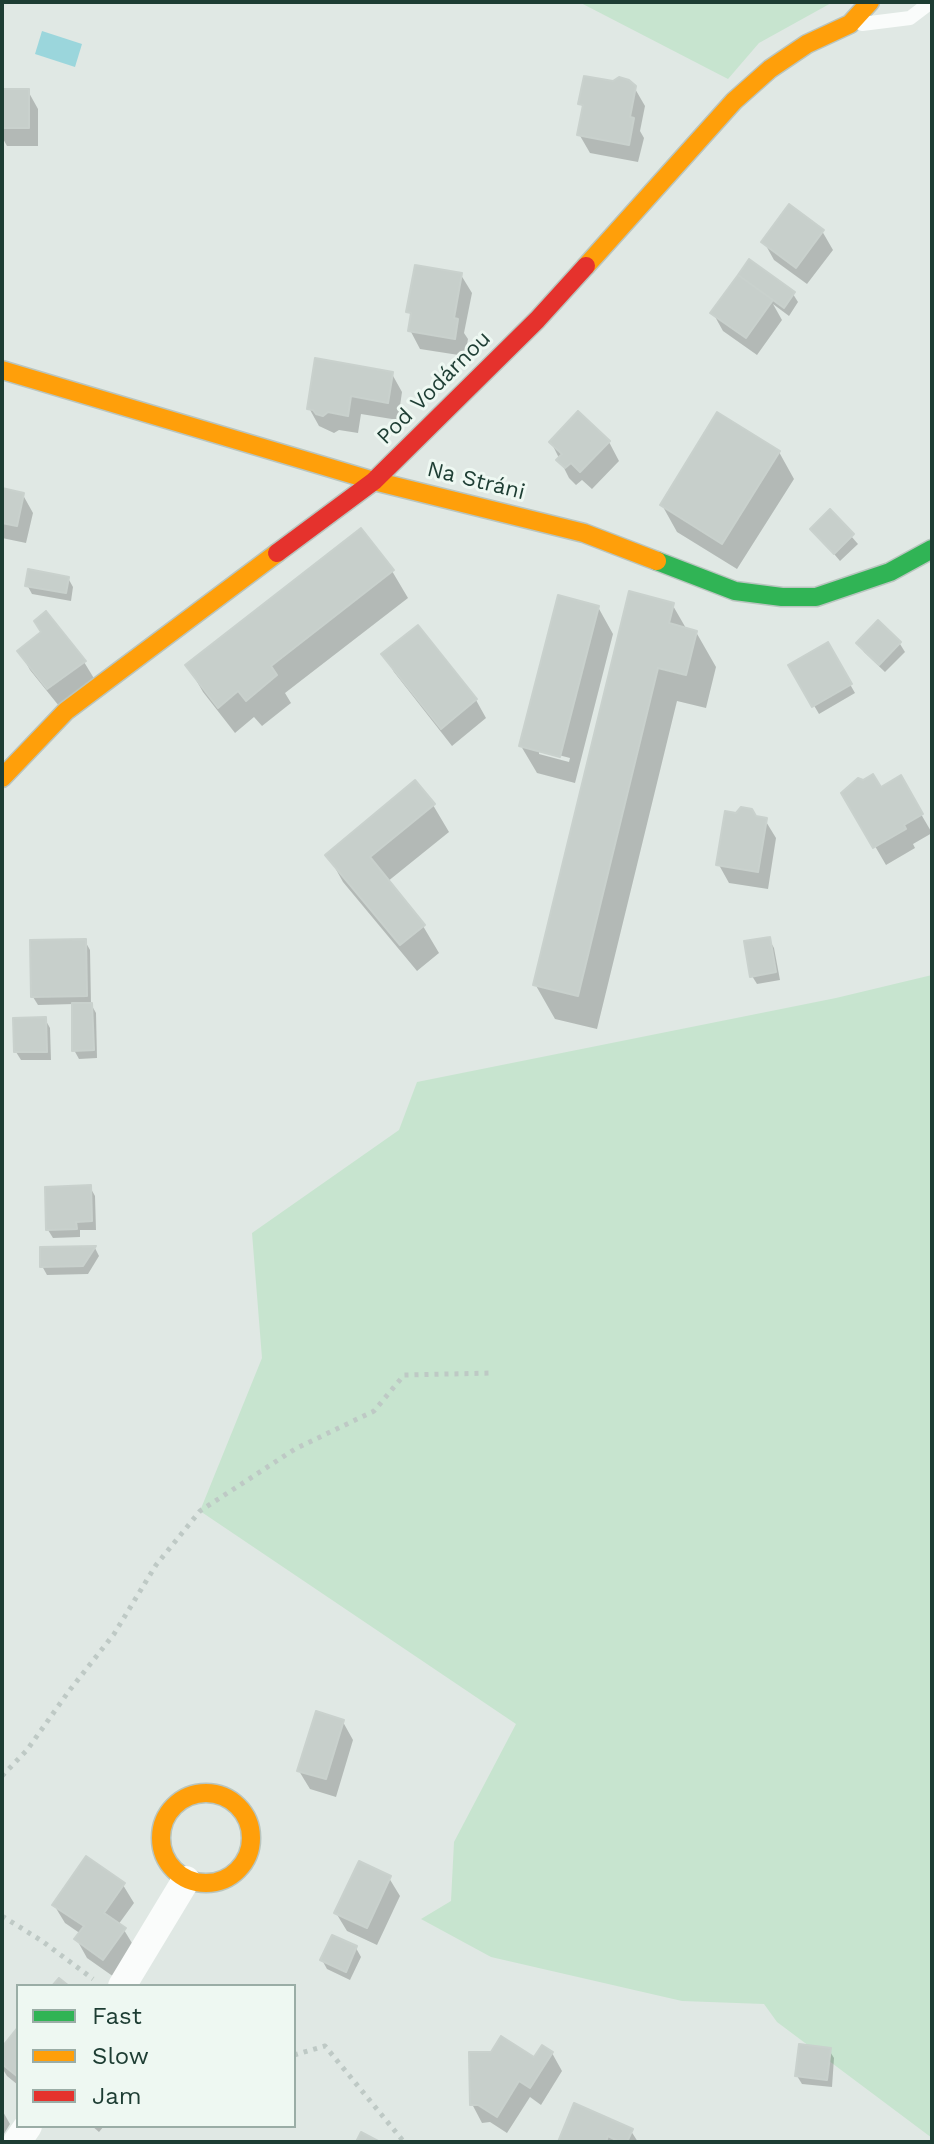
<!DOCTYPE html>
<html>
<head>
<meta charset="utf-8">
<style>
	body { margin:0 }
	#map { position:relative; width:934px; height:2144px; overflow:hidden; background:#e0e8e4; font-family:"Work Sans",sans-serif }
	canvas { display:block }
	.frame { position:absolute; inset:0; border:4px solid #1d3d33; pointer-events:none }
	.legend { position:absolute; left:16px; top:1984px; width:280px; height:144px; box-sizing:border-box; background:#eef8f2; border:2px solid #9aada6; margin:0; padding:10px 14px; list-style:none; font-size:24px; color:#1d3d33 }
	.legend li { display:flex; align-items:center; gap:16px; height:40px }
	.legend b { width:40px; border:2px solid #9aada6 }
</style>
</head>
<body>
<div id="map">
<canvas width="934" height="2144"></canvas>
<div class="frame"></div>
<ul class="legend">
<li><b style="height:10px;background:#30b455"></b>Fast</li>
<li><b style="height:10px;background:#ff9f0a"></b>Slow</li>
<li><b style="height:10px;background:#e5322d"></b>Jam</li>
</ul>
</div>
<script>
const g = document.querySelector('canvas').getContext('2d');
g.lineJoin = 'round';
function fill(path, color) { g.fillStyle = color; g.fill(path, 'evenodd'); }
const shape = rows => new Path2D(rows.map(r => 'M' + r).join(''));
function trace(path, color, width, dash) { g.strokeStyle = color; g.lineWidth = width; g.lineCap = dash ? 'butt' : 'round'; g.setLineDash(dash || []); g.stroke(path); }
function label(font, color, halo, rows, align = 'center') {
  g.font = font + ' "Work Sans",sans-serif'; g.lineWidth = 6; g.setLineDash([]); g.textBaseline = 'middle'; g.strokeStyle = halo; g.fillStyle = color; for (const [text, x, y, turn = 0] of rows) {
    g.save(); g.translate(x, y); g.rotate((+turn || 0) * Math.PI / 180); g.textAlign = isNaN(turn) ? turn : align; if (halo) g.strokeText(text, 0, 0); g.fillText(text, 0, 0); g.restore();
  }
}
const green = shape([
	[579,2,833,2,759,43,728,79],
	[932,975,932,2138,777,2022,764,2004,682,2001,491,1957,421,1919,451,1901,454,1842,516,1724,200,1511,262,1358,252,1233,399,1130,417,1082,836,998]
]);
const water = shape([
	[42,31,82,44,75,67,35,54]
]);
const shadow = shape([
	[634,87,645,106,640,131,644,138,638,162,590,153,579,134,584,110,581,104],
	[2,91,28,91,38,109,38,146,7,146,2,137],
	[822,231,833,250,807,284,774,260,764,242],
	[461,275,472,293,464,333,468,339,465,356,420,349,410,330,412,317,409,312],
	[793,294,798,302,789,316,773,304,782,320,757,355,723,331,713,313],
	[392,374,402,392,398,420,361,414,358,433,339,430,334,433,319,426,309,408],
	[551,442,609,442,619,461,592,489,582,480,576,485,569,478],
	[779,452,794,479,737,569,677,532,662,505],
	[2,490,23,495,33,513,26,543,2,538],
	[830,512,858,544,840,561,813,529],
	[392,571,408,598,285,693,291,703,262,726,254,717,235,733,203,692,188,666],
	[68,578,73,587,71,601,32,594,27,585],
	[672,604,687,630,696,632,716,667,706,708,677,701,597,1029,555,1019,535,984],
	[598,607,613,634,575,783,537,773,521,746],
	[539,750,570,758,569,762,539,754],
	[46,613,84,662,95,680,59,706,30,670,20,652,43,633],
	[878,623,900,644,905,652,885,672,864,652,859,643],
	[418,628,476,700,486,718,452,746,394,672,384,654],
	[827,644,855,693,819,714,791,666],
	[900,778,932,833,913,844,915,848,886,865,844,793,881,789],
	[433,805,449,832,387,882,423,926,439,953,417,971,343,882,328,855],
	[765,820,776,838,768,889,729,883,719,865],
	[769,939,774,948,780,980,757,984,752,976],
	[85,941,90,950,91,1004,96,1013,97,1058,79,1059,74,1050,74,1004,38,1005,33,997],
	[45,1019,50,1028,51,1060,21,1060,16,1052],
	[90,1187,95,1196,96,1230,80,1230,80,1237,53,1238,48,1230],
	[95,1248,99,1256,88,1274,47,1275,42,1266,42,1249],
	[343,1722,353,1740,336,1797,310,1789,299,1771],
	[389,1878,400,1896,377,1945,347,1931,336,1913],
	[123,1885,134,1903,118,1925,124,1930,135,1948,114,1977,87,1958,77,1940,81,1934,65,1923,54,1905],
	[356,1948,361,1957,350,1980,327,1969,322,1960],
	[18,2031,18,2085,7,2076,2,2068,2,2050],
	[829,2050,834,2058,832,2087,802,2084,797,2076],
	[552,2053,562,2071,541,2105,530,2097,507,2133,490,2122,482,2123,472,2104,535,2059],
	[2,2110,10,2124,2,2137],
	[92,2126,104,2126,99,2132],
	[631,2131,638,2142,560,2142]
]);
const building = shape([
	[584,76,613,81,619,77,629,80,636,86,630,117,634,118,629,145,577,135,583,105,578,104,584,76],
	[2,89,29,89,29,128,2,128,2,89],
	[789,204,824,230,796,268,761,242,789,204],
	[749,259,795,292,784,308,738,275,749,259],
	[415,265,462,273,454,318,458,319,455,339,408,331,411,313,406,312,415,265],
	[738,275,773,300,746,338,710,313,738,275],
	[315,358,393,372,388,403,351,396,348,416,328,412,323,416,316,414,313,410,307,409,315,358],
	[578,411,610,441,580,472,571,463,565,468,556,460,562,454,549,442,578,411],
	[717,412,780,451,722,544,660,505,717,412],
	[2,488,24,493,17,526,2,523,2,488],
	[830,509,854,534,834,554,810,529,830,509],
	[361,528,394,570,271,666,277,675,246,701,238,691,218,708,185,665,361,528],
	[28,569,69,577,66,593,25,586,28,569],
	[629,591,674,603,669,623,697,631,686,675,658,668,578,996,533,985,629,591],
	[558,595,599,606,560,757,519,746,558,595],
	[46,611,86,661,47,689,17,651,41,632,34,621,46,611],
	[878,620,901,642,879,665,856,643,878,620],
	[418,625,477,699,441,729,381,654,418,625],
	[828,642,852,684,812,707,788,665,828,642],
	[873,774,881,787,901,775,923,814,904,825,906,829,873,848,841,793,858,778,863,780,873,774],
	[415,780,435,804,370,857,425,925,400,945,325,855,415,780],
	[741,807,752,809,756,816,767,818,758,872,716,865,725,811,736,813,741,807],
	[770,937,776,972,750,977,744,941,770,937],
	[86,939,87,996,31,997,30,940,86,939],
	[72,1003,92,1003,94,1050,72,1051,72,1003],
	[46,1017,47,1052,14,1052,13,1018,46,1017],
	[91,1185,92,1221,76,1222,77,1229,46,1230,45,1187,91,1185],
	[96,1246,83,1266,40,1267,40,1247,96,1246],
	[316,1711,344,1720,326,1779,297,1771,316,1711],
	[86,1856,125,1883,104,1913,126,1928,103,1960,74,1939,84,1926,52,1905,86,1856],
	[359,1861,391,1876,367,1928,334,1913,359,1861],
	[332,1935,357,1946,346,1972,320,1960,332,1935],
	[59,1978,69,1986,52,1986,59,1978],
	[18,2027,18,2077,2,2064,2,2047,18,2027],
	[501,2036,534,2057,542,2045,553,2052,530,2088,519,2081,497,2117,478,2105,470,2105,469,2052,491,2052,501,2036],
	[799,2044,831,2048,827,2080,795,2076,799,2044],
	[574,2103,633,2129,627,2142,620,2142,608,2136,606,2142,558,2142,574,2103],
	[361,2132,380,2142,356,2142,361,2132]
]);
const path = shape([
	[2,1776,27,1750,69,1691,114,1634,156,1565,200,1511,295,1449,374,1411,404,1375,494,1373],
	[2,1916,42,1941,93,1979],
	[294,2055,325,2046,404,2142]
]);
const lane = shape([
	[862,24,910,18,931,2]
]);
const street = shape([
	[122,1986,186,1880],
	[17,2142,28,2126]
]);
const fast = shape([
	[657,561,735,591,782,597,816,597,890,572,932,549]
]);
const slow = shape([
	[586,266,734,101,770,69,807,44,850,24,870,2],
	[2,370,374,481,584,533,657,561],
	[2,778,66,711,277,553],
	'161 1838a45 45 0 1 1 90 0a45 45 0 1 1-90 0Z'
]);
const jam = shape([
	[277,553,374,481,537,320,586,266]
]);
const streetNames = [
	["Pod Vodárnou",434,388,-45],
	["Na Stráni",476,481,14]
];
fill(green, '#c7e4cf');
fill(water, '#9bd6dc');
fill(shadow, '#0003');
fill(building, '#c7cfcb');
trace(building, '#c9d1cd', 2);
trace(fast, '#b9c5bf', 21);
trace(slow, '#b9c5bf', 21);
trace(jam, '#b9c5bf', 21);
trace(path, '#bec9c5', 5, [4, 6]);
trace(lane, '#fafcfb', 14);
trace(street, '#fafcfb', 28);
trace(fast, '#30b455', 18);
trace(slow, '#ff9f0a', 18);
trace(jam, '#e5322d', 18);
label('22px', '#1d3d33', '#eef8f2', streetNames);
</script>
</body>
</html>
